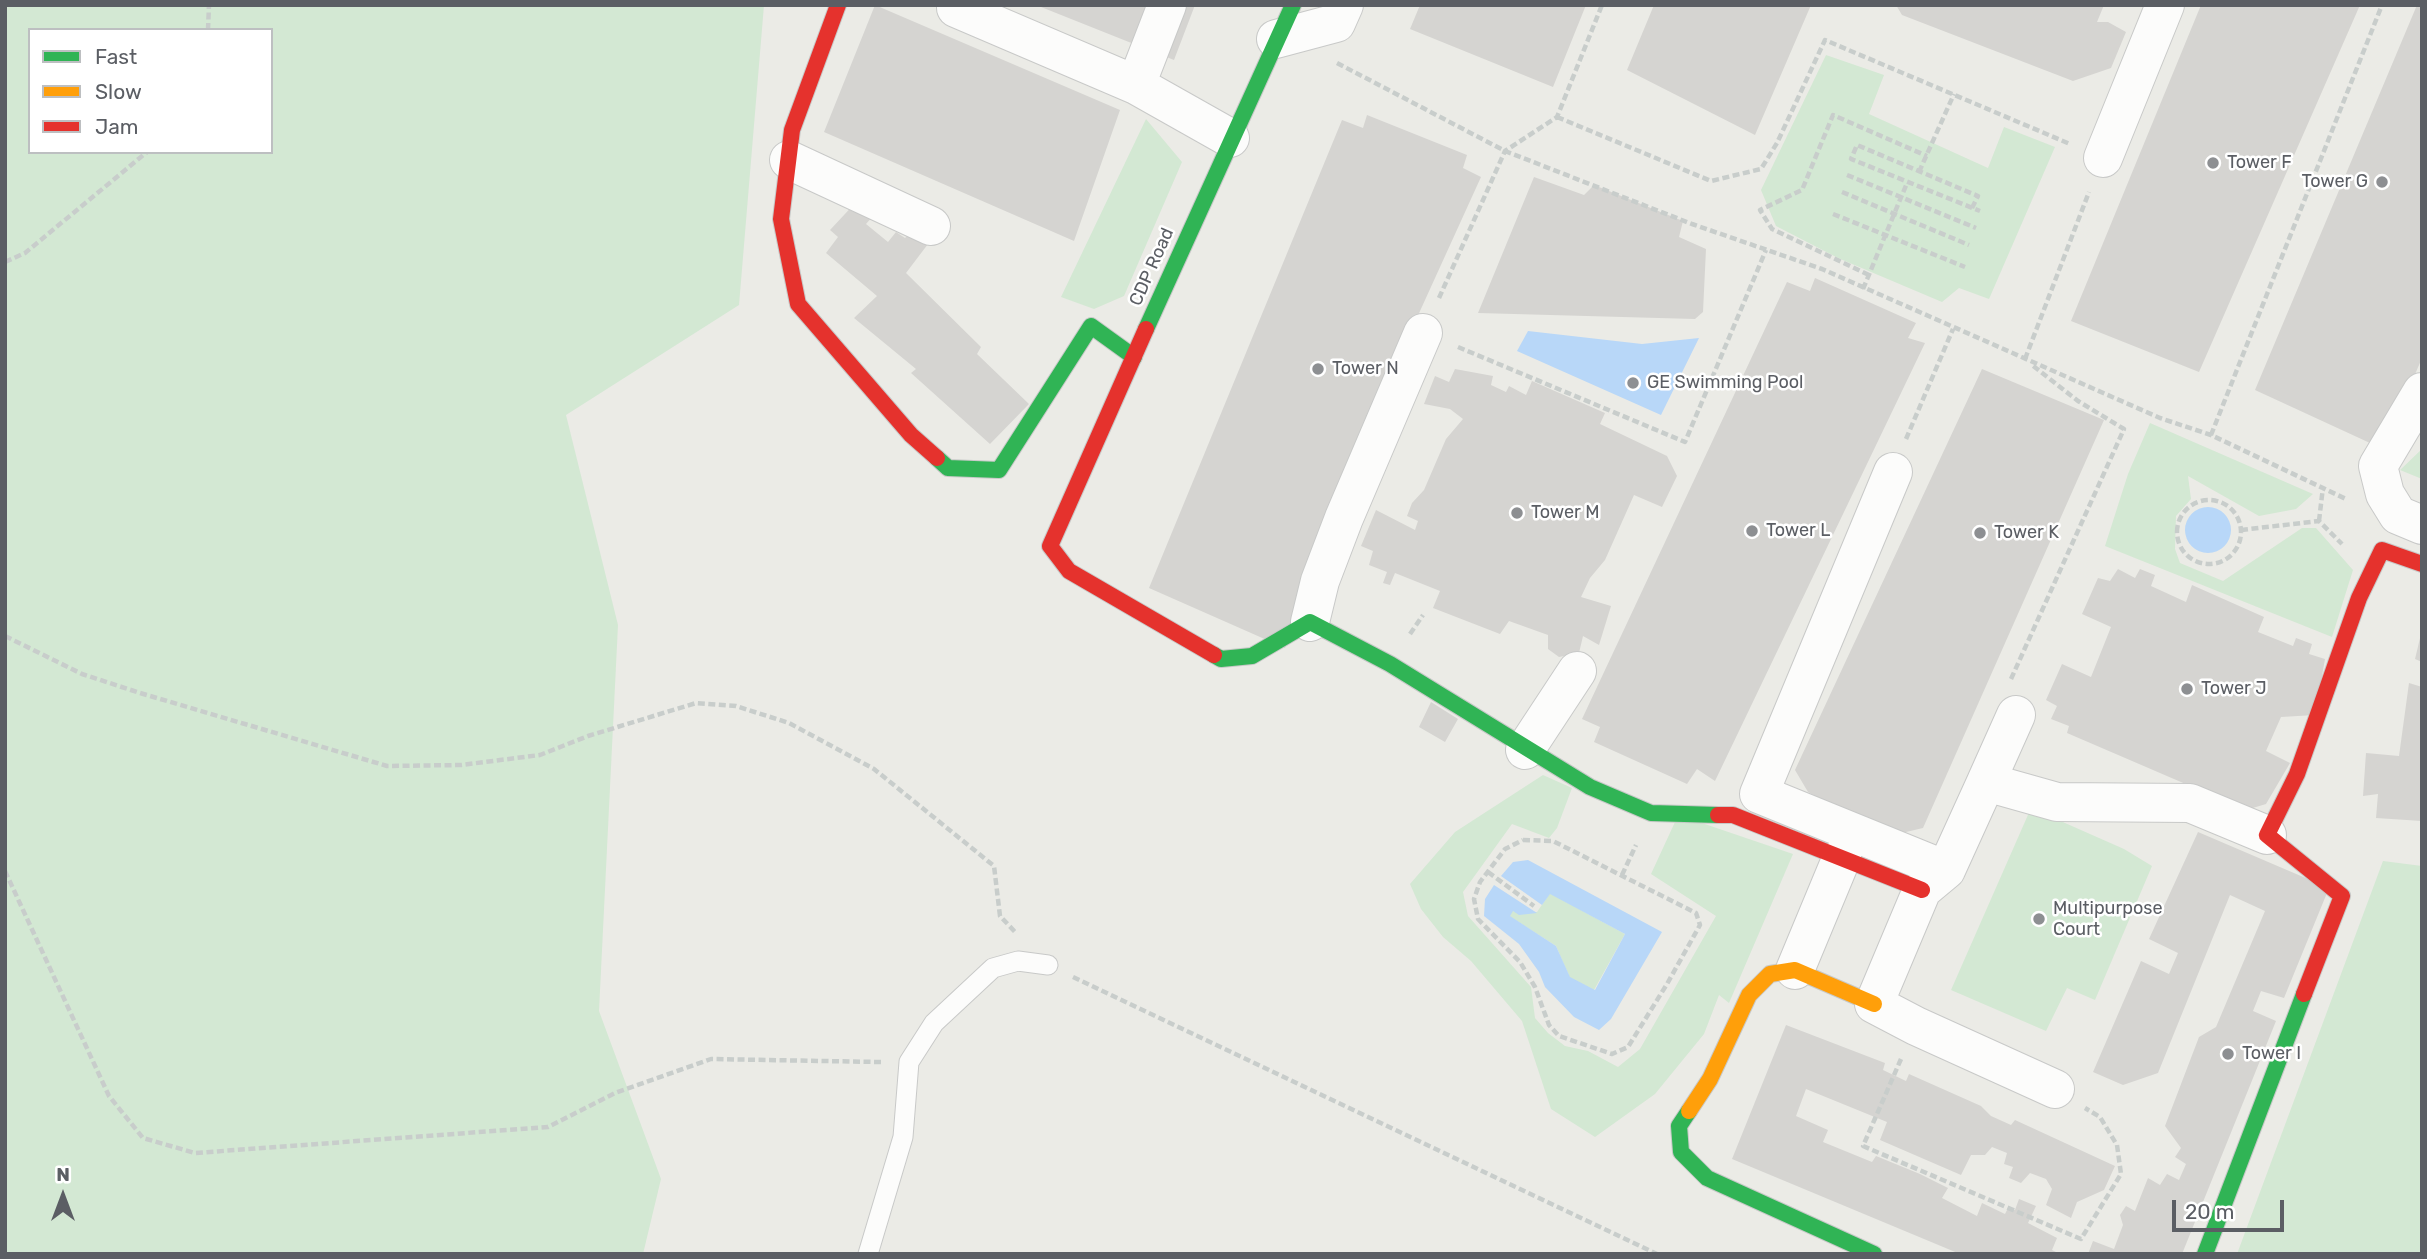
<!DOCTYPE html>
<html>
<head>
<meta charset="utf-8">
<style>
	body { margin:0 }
	#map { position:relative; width:2427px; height:1259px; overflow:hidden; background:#ebebe6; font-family:Rubik,sans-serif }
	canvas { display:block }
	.frame { position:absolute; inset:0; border:7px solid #5b5e64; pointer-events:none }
	.legend { position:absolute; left:28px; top:28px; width:245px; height:126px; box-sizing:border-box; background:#fff; border:2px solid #bdbfc1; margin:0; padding:9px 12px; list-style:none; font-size:21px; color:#5b5e64 }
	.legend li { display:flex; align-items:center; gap:14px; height:35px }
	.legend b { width:35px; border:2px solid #bdbfc1 }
	.north { position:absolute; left:28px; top:1161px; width:70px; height:70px; -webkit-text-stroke:5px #fff; paint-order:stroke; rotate:0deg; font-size:19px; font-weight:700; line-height:28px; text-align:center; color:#5b5e64 }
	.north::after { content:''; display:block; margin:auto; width:24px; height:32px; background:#5b5e64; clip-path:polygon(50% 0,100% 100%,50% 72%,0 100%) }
	.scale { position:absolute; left:2172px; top:1200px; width:112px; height:32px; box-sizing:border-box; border:4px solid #5b5e64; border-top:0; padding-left:9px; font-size:21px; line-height:24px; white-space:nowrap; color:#5b5e64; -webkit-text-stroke:5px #fff; paint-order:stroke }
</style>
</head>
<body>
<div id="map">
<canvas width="2427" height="1259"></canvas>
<div class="frame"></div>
<ul class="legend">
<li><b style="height:9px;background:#30b455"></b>Fast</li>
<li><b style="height:9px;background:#ff9f0a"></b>Slow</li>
<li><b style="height:9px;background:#e5322d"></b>Jam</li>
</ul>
<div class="north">N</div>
<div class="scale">20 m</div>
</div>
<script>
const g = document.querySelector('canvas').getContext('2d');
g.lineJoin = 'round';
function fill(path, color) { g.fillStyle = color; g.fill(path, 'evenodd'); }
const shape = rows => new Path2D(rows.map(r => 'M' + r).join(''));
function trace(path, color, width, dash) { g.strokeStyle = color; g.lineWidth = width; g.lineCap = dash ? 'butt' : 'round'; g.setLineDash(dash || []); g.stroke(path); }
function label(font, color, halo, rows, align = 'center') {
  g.font = font + ' Rubik,sans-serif'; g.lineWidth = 5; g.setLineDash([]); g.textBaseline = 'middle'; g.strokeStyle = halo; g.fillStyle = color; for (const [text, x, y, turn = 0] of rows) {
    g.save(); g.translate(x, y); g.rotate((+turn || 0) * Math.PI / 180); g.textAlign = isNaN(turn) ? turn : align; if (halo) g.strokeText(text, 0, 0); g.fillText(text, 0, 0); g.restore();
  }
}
const green = shape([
	[5,5,764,5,739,305,566,415,618,625,599,1011,661,1179,643,1254,5,1254],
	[30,30,271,30,271,152,30,152],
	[1826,55,1884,75,1869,114,1988,168,2004,127,2055,147,1989,299,1959,288,1942,302,1838,258,1776,226,1761,190],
	[1146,119,1182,162,1124,296,1094,309,1061,297],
	[2150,423,2313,494,2296,509,2259,516,2188,476,2191,499,2176,516,2175,549,2180,563,2223,581,2302,528,2316,528,2353,570,2332,637,2105,546,2128,474],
	[2422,449,2422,479,2400,470],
	[1543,775,1572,788,1557,828,1549,838,1512,824,1463,892,1468,916,1531,987,1535,1018,1548,1033,1565,1046,1588,1051,1618,1067,1640,1049,1716,916,1651,874,1675,822,1696,821,1793,854,1729,1003,1719,995,1704,1034,1655,1094,1595,1137,1551,1109,1522,1021,1471,961,1443,937,1421,909,1410,884,1455,832],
	[2031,808,2124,849,2152,866,2095,1000,2067,988,2046,1031,1951,990],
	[2383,861,2422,866,2422,1254,2237,1254],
	[1550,893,1625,934,1594,990,1570,978,1556,946,1509,916,1512,911,1537,912]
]);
const water = shape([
	[1528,331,1642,344,1699,338,1661,415,1517,351],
	'2185 530a23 23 0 1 1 46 0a23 23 0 1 1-46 0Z',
	[1528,860,1662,932,1611,1019,1599,1030,1574,1017,1545,987,1539,972,1519,944,1484,916,1485,899,1494,885,1537,913,1519,915,1513,911,1510,916,1556,946,1570,977,1595,990,1625,934,1550,894,1542,905,1501,876,1513,862]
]);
const building = shape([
	[875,5,1120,110,1074,241,824,132],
	[1036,5,1195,5,1174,60],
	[1420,5,1586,5,1553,87,1410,29],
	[1654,5,1811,5,1755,135,1627,70],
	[1896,5,2104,5,2097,22,2108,22,2126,32,2111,68,2073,81,1902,15],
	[2201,5,2360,5,2199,372,2071,321],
	[2417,5,2422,5,2422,358,2383,449,2255,390],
	[1367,115,1467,155,1463,168,1481,177,1405,344,1285,648,1149,588,1342,120,1363,128],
	[1534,177,1584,195,1594,185,1683,221,1679,237,1706,249,1703,312,1695,319,1478,313],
	[858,200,873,216,866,224,888,242,896,232,905,238,911,232,928,244,906,273,981,347,977,354,1029,404,990,444,911,373,916,369,854,318,877,296,826,253,838,237,830,230],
	[1815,278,1916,323,1908,338,1925,343,1715,781,1697,769,1687,784,1594,742,1600,727,1582,719,1787,282,1810,291],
	[1455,369,1493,376,1491,385,1506,392,1509,386,1526,395,1532,381,1605,413,1600,424,1667,456,1677,476,1662,507,1634,495,1605,560,1590,578,1581,597,1611,606,1599,645,1583,636,1579,653,1559,657,1548,649,1548,635,1509,621,1500,634,1433,608,1440,591,1395,573,1390,585,1383,583,1387,572,1369,565,1373,551,1361,546,1376,510,1415,530,1418,521,1407,516,1412,503,1424,490,1446,439,1463,419,1450,409,1424,404,1435,376,1449,382],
	[1982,369,2104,420,1923,828,1889,836,1808,792,1795,770],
	[2118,569,2135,578,2140,569,2155,575,2151,586,2186,602,2192,585,2264,617,2258,632,2293,646,2296,638,2312,644,2309,654,2325,659,2315,715,2281,717,2266,751,2290,763,2266,804,2246,810,2067,733,2069,726,2051,719,2057,706,2046,700,2062,664,2091,677,2111,627,2082,614,2098,578,2110,581],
	[2421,634,2422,634,2422,662,2415,659],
	[2409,683,2422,687,2422,821,2376,818,2378,794,2363,796,2366,753,2399,756],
	[1431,702,1458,719,1445,742,1419,727],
	[2198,832,2329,888,2284,998,2261,991,2253,1011,2276,1021,2182,1254,2088,1254,2093,1241,2114,1249,2123,1225,2120,1215,2126,1206,2135,1211,2148,1178,2160,1185,2167,1174,2179,1180,2186,1164,2175,1157,2181,1148,2165,1126,2199,1037,2216,1027,2265,911,2230,895,2158,1073,2123,1085,2093,1072,2141,961,2169,974,2178,953,2149,939],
	[1786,1025,1885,1063,1883,1070,1906,1081,1909,1074,1981,1106,1991,1116,2011,1125,2015,1120,2115,1166,2104,1190,2077,1202,2071,1218,2046,1205,2052,1189,2046,1179,2030,1173,2021,1183,2009,1178,2013,1167,2004,1164,2007,1153,1992,1147,1985,1155,1971,1155,1961,1175,1880,1140,1887,1122,1806,1089,1796,1116,1828,1130,1823,1142,1872,1162,1876,1156,1920,1174,1948,1188,1942,1198,1977,1216,1982,1203,2005,1214,2008,1208,2015,1210,2019,1199,2036,1206,2028,1223,2057,1238,2052,1250,2060,1254,1960,1254,1732,1159]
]);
const path = shape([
	[208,30,209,5],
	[1337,63,1505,151,1692,224,1822,269,2160,418,2211,435,2346,499],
	[1557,117,1711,181,1761,169,1777,143,1825,40,2070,144],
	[1919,172,1954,94],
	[1847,175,1976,228],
	[1842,192,1969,245],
	[1972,208,1978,196,1857,145,1851,159,1980,211],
	[1833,214,1965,267],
	[5,262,25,253,147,152],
	[1869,275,1772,229,1760,210,1802,190,1833,115,1927,156],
	[1863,289,1907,183],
	[1439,298,1505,151,1557,117,1602,5],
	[1458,347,1685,442,1766,250],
	[2025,359,2089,192],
	[2211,435,2382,5],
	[1906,439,1953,329],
	'2177 532a32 32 0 1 1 64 0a32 32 0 1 1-64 0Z',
	[2319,521,2323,487],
	[2241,530,2319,521,2342,544],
	[1410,634,1423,615],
	[5,636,82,674,140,693,387,766,461,765,540,755,588,736,696,703,736,706,789,723,874,769,994,866,1000,916,1017,934],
	[2011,679,2124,429,2078,401,2032,365],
	[1523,840,1553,841,1696,913,1700,925,1667,984,1628,1047,1612,1054,1559,1036,1549,1025,1535,987,1520,962,1478,919,1474,899,1480,882,1505,849,1523,840],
	[5,871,109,1096,143,1138,195,1153,548,1127,615,1093,711,1059,881,1062],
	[1488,872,1534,906],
	[1622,875,1636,845],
	[1073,977,1657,1254],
	[1901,1059,1863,1146,2081,1239,2121,1174,2117,1145,2100,1117,2085,1108]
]);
const lane = shape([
	[868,1254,903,1137,909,1062,934,1023,993,968,1018,961,1048,965]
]);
const street = shape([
	[956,8,1136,85,1230,138],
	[1276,39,1336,23,1344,5],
	[1136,85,1167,5],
	[2103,158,2165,5],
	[789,160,931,226],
	[2422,392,2378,466,2385,494,2398,515,2422,525],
	[1893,472,1759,794,1946,870],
	[1310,622,1320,581,1344,518,1423,333],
	[1525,750,1577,671],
	[1986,782,2016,715],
	[1795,970,1842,857],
	[2055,1089,1916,1026,1874,1004,1922,890,1946,870,1986,782,2057,802,2190,803,2267,835]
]);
const fast = shape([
	[1146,329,1293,5],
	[937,458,948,468,999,470,1091,326,1134,357],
	[1214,655,1221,659,1252,656,1310,622,1390,664,1590,787,1651,813,1718,815],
	[1689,1111,1679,1126,1681,1152,1707,1178,1874,1254],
	[2205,1254,2304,994]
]);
const slow = shape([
	[1689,1111,1710,1079,1749,995,1770,974,1795,970,1874,1004]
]);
const jam = shape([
	[838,5,792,130,781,219,798,304,911,435,937,458],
	[1146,329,1050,546,1069,571,1214,655],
	[1718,815,1733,815,1922,890],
	[2304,994,2342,896,2267,835,2297,774,2359,598,2382,550,2422,564]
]);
const markers = [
	[2213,163,7,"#8d8f92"],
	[2382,182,7,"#8d8f92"],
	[1318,369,7,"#8d8f92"],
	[1633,383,7,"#8d8f92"],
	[1517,513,7,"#8d8f92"],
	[1752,531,7,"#8d8f92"],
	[1980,533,7,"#8d8f92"],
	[2187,689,7,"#8d8f92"],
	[2039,919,7,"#8d8f92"],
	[2228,1054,7,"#8d8f92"]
];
const poiNames = [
	["Tower F",2227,163],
	["Tower G",2368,182,"right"],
	["Tower N",1332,369],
	["GE Swimming Pool",1647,383],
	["Tower M",1531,513],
	["Tower L",1766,531],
	["Tower K",1994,533],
	["Tower J",2201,689],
	["Multipurpose",2053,909],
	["Court",2053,930],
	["Tower I",2242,1054]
];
const streetNames = [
	["CDP Road",1152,267,-66]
];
fill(green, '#d3e8d3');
fill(water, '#b8d7f8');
fill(building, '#d5d4d1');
trace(lane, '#c8c9c8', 21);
trace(street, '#c8c9c8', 40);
trace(fast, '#c8c9c8', 18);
trace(slow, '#c8c9c8', 18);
trace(jam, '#c8c9c8', 18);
trace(path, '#c8cdcb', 4.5, [7, 3.5]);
trace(lane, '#fcfcfb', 19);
trace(street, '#fcfcfb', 38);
trace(fast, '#30b455', 16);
trace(slow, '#ff9f0a', 16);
trace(jam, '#e5322d', 16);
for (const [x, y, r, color] of markers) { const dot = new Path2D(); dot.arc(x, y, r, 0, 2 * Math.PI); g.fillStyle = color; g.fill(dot); trace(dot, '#fff', 2.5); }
label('18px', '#5b5e64', '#fff', poiNames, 'left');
label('18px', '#5b5e64', '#fff', streetNames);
</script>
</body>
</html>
